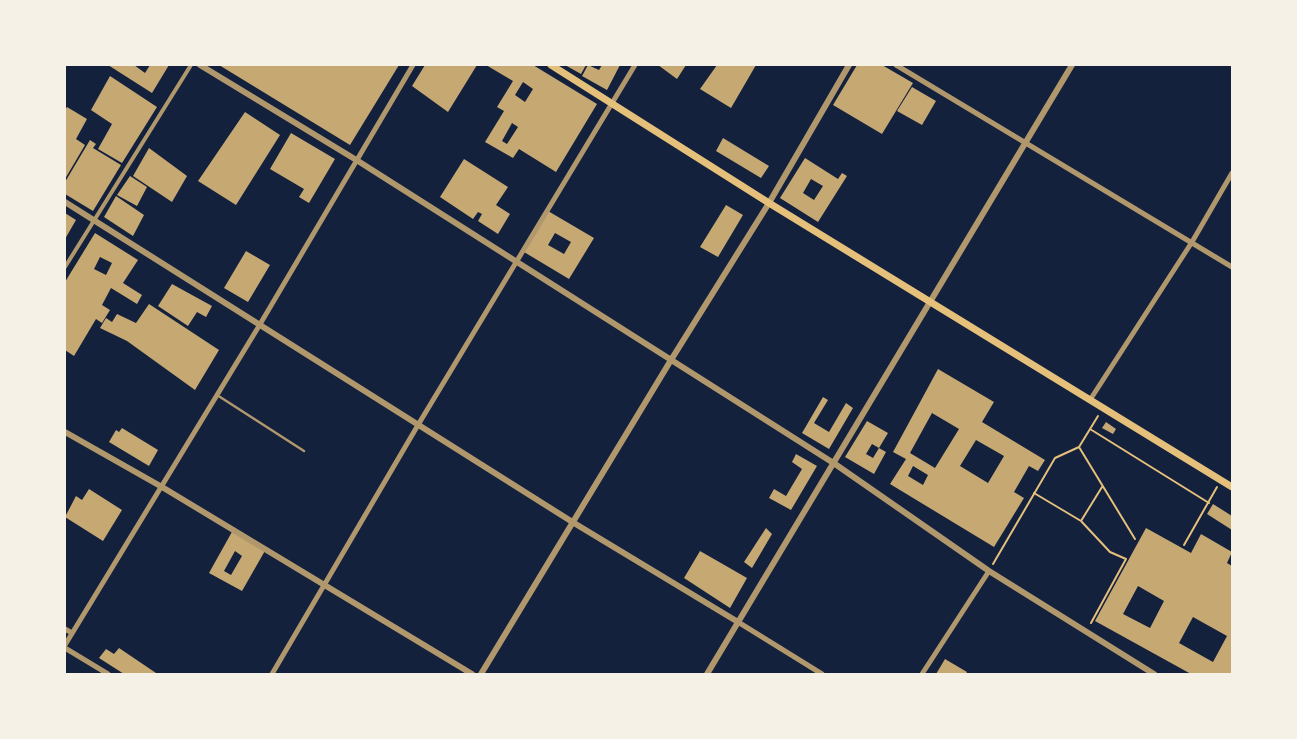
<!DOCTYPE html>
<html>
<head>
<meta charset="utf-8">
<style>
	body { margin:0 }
	#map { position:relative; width:1297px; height:739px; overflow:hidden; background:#14213d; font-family:"Asap Condensed",sans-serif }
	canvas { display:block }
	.frame { position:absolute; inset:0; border:66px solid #f6f1e7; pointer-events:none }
</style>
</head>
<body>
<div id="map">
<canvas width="1297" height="739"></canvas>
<div class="frame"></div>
</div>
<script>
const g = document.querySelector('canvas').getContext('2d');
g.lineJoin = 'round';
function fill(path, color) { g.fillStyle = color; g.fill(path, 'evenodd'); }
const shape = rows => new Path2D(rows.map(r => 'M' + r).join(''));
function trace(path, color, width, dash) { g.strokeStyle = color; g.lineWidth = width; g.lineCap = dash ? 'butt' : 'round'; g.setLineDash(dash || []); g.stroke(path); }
const building = shape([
	[108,65,134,65,145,73,150,65,169,65,152,93],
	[219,65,399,65,350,145],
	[425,65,477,65,448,112,412,86],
	[486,65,533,65,597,104,556,172,519,149,513,158,485,142,504,111,497,107,513,81],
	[523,82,533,89,525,102,515,95],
	[512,123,518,127,507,144,502,141],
	[565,65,586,65,581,74],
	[588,65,599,70,602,65,620,65,607,90,582,76],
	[658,65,686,65,677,79],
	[717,65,756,65,731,108,700,89],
	[857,65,882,65,913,83,882,134,833,105],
	[110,76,157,107,122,163,98,149,112,124,91,110],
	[912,87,936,101,922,125,897,111],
	[67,107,87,119,76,139,85,145,65,179,65,110],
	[245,112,280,135,236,205,198,181],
	[291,133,335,159,309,203,299,197,304,189,270,169],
	[723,138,769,166,761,178,716,151],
	[90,140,96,144,93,148,121,165,93,211,65,194,65,182],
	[149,148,187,176,172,202,133,176],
	[805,158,838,179,842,173,847,176,818,222,780,198],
	[811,179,823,186,814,200,803,193],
	[464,159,508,187,496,205,510,214,498,234,478,221,482,214,478,212,473,219,440,197],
	[130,176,147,187,137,206,117,195],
	[116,196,144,215,133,236,104,217],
	[726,205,743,215,718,257,700,247],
	[548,211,594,238,569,279,524,252],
	[555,233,571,242,564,254,548,245],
	[65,213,76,220,65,239],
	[95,233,138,260,123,283,142,295,137,304,111,288,102,305,110,310,102,323,96,319,74,356,65,350,65,282],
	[100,257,112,263,106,275,94,269],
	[246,251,270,265,248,302,224,288],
	[172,284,212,306,206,317,197,312,188,326,158,306],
	[149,304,219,350,195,390,127,341,100,328,106,318,112,322,117,314,136,323],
	[938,369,994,402,982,422,1045,460,1038,471,1029,466,1014,492,1024,498,994,547,890,484,906,459,893,452],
	[932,413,959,429,935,468,910,453],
	[976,440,1004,456,988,483,960,466],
	[913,466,928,475,923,485,908,476],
	[823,397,828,400,814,423,829,432,846,403,853,408,829,449,802,433],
	[867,421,888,433,879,448,872,444,866,454,873,458,879,448,886,452,874,474,845,457],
	[1106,422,1116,429,1113,434,1102,428],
	[122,428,158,450,149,466,109,442,116,430,119,432],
	[796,454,817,466,791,510,769,498,774,489,786,496,802,469,792,462],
	[89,489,122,510,103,541,65,517,76,496,82,500],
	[1213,504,1232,516,1232,530,1207,514],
	[766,528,772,534,752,568,744,562],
	[1146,528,1191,553,1201,534,1232,552,1227,563,1232,566,1232,674,1191,674,1095,621],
	[1138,586,1164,601,1150,628,1123,614],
	[1193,617,1227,636,1213,662,1179,643],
	[233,530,266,549,242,591,209,573],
	[235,551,242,556,231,575,224,571],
	[700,551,747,578,730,608,684,578],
	[119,648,156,673,155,674,124,674,99,658,106,649,114,654],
	[945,659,967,672,966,674,936,674]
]);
const path = shape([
	[1090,429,1209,503],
	[1079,447,1135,539],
	[1034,493,1081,521,1110,552,1126,559,1091,623],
	[1081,521,1102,487],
	[1184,545,1217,487],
	[993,564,1055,458,1079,447,1098,416]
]);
const service = shape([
	[217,395,304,451]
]);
const pedestrian = shape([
	[65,267,191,65]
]);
const minor = shape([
	[896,65,1232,267],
	[1090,400,1192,242,1232,173],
	[738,622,822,674],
	[65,629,72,633],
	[65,645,259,326,413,65],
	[65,648,108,674],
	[272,674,418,425,635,65],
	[922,674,989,571]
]);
const tertiary = shape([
	[200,65,358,161,835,464,989,571,1154,674],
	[65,202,574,523,738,622],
	[65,432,162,487,472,674],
	[481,674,671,360,769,203,849,65],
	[707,674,1072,65]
]);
const secondary = shape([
	[551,65,769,203,1232,487]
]);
fill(building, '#c6a872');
trace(path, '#e5c07b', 2);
trace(service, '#b1986c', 2.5);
trace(pedestrian, '#b1986c', 4);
trace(minor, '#b1986c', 5);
trace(tertiary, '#b1986c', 6);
trace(secondary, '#e5c07b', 7);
</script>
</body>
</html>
